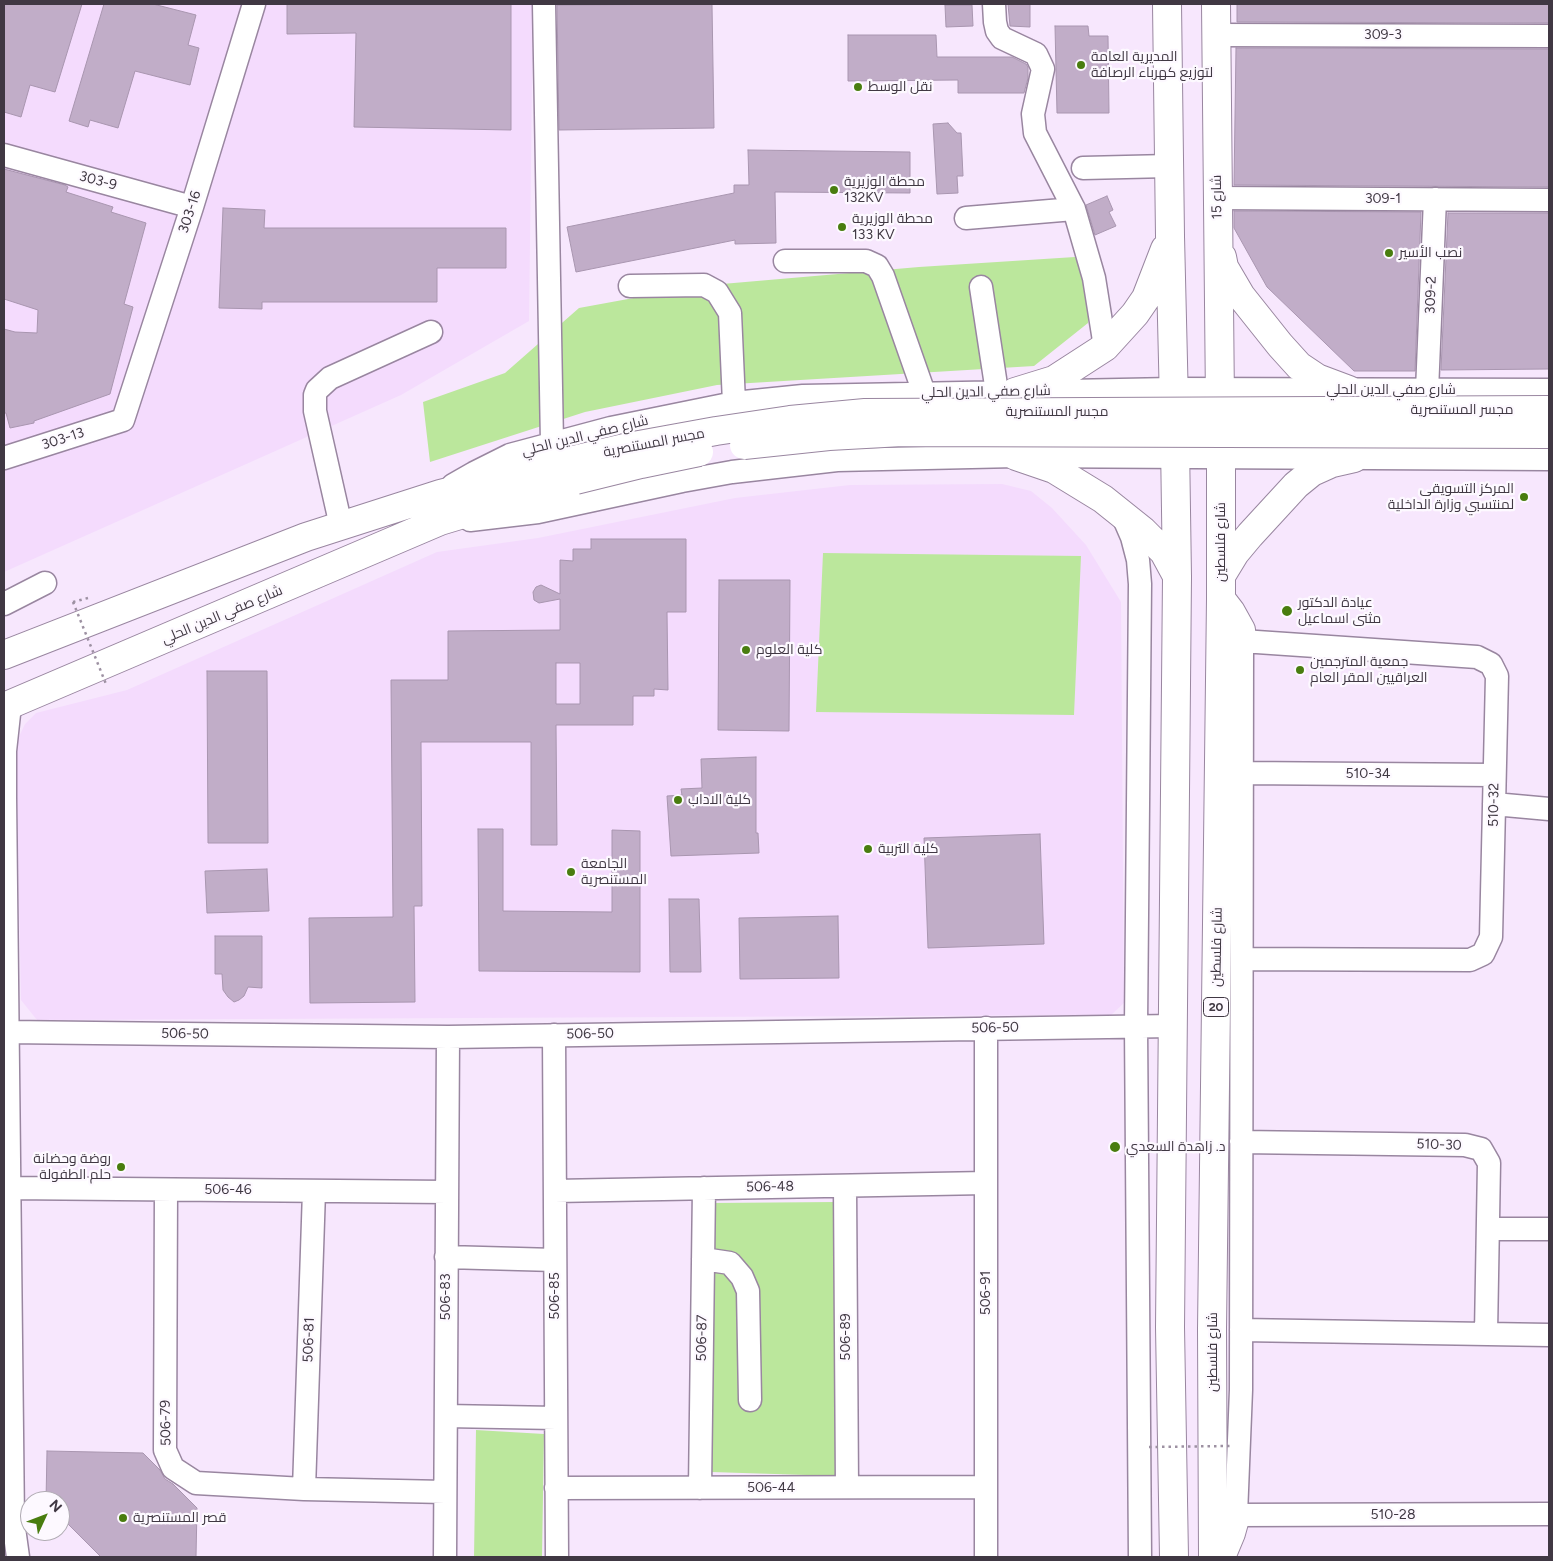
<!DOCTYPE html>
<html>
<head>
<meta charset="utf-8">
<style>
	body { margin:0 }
	#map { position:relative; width:1553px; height:1561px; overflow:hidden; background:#f7e7fd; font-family:Figtree,sans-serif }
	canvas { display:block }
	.frame { position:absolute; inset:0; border:5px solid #403843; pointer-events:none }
	.north { position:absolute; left:20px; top:1491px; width:50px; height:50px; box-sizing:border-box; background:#fdf9ff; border:1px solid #b1acb4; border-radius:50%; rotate:47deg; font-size:14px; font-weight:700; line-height:20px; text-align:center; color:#403843 }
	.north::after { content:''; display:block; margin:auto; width:18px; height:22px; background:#497d0f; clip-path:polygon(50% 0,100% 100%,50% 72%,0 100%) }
</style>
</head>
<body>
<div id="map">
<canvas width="1553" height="1561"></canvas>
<div class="frame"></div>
<div class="north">N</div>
</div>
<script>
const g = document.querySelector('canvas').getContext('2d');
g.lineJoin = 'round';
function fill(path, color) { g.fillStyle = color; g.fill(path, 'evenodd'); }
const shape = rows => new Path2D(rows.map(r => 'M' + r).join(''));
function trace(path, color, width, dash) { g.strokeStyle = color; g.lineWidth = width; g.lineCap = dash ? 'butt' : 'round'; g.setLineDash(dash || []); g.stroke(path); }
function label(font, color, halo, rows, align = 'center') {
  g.font = font + ' Figtree,Cairo,sans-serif'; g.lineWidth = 4.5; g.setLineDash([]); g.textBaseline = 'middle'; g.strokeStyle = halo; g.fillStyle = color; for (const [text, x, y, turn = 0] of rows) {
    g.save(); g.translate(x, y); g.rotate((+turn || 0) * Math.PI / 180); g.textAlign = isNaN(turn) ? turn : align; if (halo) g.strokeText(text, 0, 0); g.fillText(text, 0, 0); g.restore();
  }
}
const built = shape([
	[4,4,533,4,529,321,401,395,4,572],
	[1002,484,1031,491,1052,508,1086,545,1121,602,1124,1003,1111,1015,37,1020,21,1000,16,743,25,724,36,713,127,690,437,552,538,538,735,498,850,485]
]);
const green = shape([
	[1075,257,1088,286,1088,323,1034,366,717,385,585,412,430,462,423,402,505,373,579,308,699,286,919,267],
	[823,553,1081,556,1074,715,816,712],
	[835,1202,838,1476,711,1472,712,1203],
	[476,1430,544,1434,542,1557,474,1557]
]);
const building = shape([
	[4,4,82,4,55,92,30,85,21,117,4,112,4,4],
	[104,4,153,4,196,15,188,45,199,48,190,85,135,71,118,128,90,120,88,127,69,121,104,4],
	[287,4,511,4,511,130,354,127,356,33,287,34,287,4],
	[712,4,714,128,559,130,557,5,712,4],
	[1008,4,1030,4,1030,27,1010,26,1008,4],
	[1237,4,1549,4,1549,23,1237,22,1237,4],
	[945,5,972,5,973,26,946,27,945,5],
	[1055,26,1088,26,1089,36,1108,36,1109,113,1057,113,1055,26],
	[848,35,936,35,937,57,1012,57,1026,64,1028,67,1028,78,1024,93,958,93,958,80,848,81,848,35],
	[1236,48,1549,49,1549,187,1234,185,1236,48],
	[948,123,957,133,961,133,963,176,957,176,958,193,937,194,933,124,948,123],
	[748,150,910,152,910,193,775,192,776,243,735,244,735,240,576,272,567,227,734,193,734,185,749,185,748,150],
	[4,169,65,185,68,187,66,192,113,207,111,212,146,223,124,304,133,307,110,394,34,421,34,423,10,428,6,413,4,413,4,329,15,332,37,333,38,310,4,299,4,169],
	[1107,196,1113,210,1109,212,1116,226,1095,235,1086,205,1107,196],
	[223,208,265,210,264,228,506,228,506,268,437,268,437,302,262,302,262,309,219,308,223,208],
	[1234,211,1421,212,1415,371,1354,371,1267,287,1234,228,1234,211],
	[1448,213,1549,213,1549,369,1441,370,1448,213],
	[591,539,686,539,686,612,667,612,668,690,654,689,654,696,633,696,633,725,556,725,557,845,531,845,531,742,421,742,422,906,414,906,415,1002,310,1003,309,918,393,917,391,680,448,680,448,631,560,630,560,599,539,603,534,600,533,592,536,587,541,585,560,594,560,560,573,561,573,549,591,549,591,539],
	[556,663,580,663,580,704,556,704,556,663],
	[719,580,790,580,789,731,718,730,719,580],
	[207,671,267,671,268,843,208,843,207,671],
	[756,757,756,833,758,833,759,853,671,856,667,796,682,795,681,789,702,788,701,759,756,757],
	[478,829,503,829,503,911,612,912,612,830,640,831,640,972,479,971,478,829],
	[1040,834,1044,944,928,948,924,838,1040,834],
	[267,869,269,911,207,913,205,871,267,869],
	[669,899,699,899,701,972,670,972,669,899],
	[838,916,839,978,740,979,739,918,838,916],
	[215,936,262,936,262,988,248,987,244,996,239,1000,234,1002,228,997,223,990,222,974,215,974,215,936],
	[47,1451,143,1453,160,1470,165,1479,173,1484,197,1508,196,1557,101,1557,60,1516,60,1501,46,1501,47,1451]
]);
const path = shape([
	[73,602,88,598]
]);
const minor = shape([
	[544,4,552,443],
	[994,4,995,22,997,31,1002,38,1036,54,1043,69,1033,114,1035,133,1074,209,1094,278,1105,347],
	[1217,35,1549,36],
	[4,155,192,207],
	[1083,168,1169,166],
	[1217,198,1549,200],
	[966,218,1074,209],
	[785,261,866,261,877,266,883,276,924,393],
	[630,286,704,285,717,292,730,313,734,403],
	[981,287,997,392],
	[1427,391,1435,199],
	[4,458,123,420,192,207,254,4],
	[453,485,474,473,510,455,611,428,734,403,803,396,1173,389,1549,390],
	[1122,514,1132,537,1138,560,1140,584,1136,1026,1140,1557],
	[470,520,538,512,682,481,732,472,837,460,1016,456,1549,459],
	[341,526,315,411,315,395,317,390,330,378,431,332],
	[4,604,45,583],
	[10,705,5,751,5,797,13,1521,18,1557],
	[1242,773,1494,775],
	[1494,804,1549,809],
	[1242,959,1470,960,1483,954,1491,937,1497,676,1491,664,1477,657,1242,641,1241,1390,1236,1515,1549,1514],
	[7,1032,448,1037,1173,1026],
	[554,1035,557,1557],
	[1241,1142,1465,1145,1481,1149,1489,1163,1486,1333],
	[845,1186,847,1487],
	[9,1188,447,1192],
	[166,1190,165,1450,173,1468,196,1483,304,1489,445,1492],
	[555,1191,986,1183],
	[1488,1229,1549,1229],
	[446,1257,555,1260],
	[703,1259,730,1263,742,1277,748,1291,750,1400],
	[1241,1330,1549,1335],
	[446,1416,556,1418],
	[556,1488,986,1487],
	[700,1488,704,1188],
	[304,1489,314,1191],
	[445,1557,448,1037],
	[986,1557,986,1028]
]);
const major = shape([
	[1167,4,1170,236,1174,403],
	[1216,4,1220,403],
	[1222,257,1224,267,1241,296,1280,345,1299,366,1317,378,1349,390],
	[1015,392,1054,380,1105,347,1135,314,1146,298,1165,249],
	[1016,456,1054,469,1103,499,1143,531,1164,552,1177,576],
	[1221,576,1235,553,1250,535,1296,485,1312,472,1332,463,1354,458],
	[1221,599,1231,612,1241,630,1242,641],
	[4,655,306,537,440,494,569,461],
	[4,707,440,521,576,480],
	[1174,1557,1170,1327,1177,577,1175,444],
	[1213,1557,1212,1329,1221,599,1221,444],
	[1221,1557,1231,1533,1236,1515]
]);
const pathBridge = shape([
	[73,602,106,684],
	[1149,1447,1230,1446]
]);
const majorBridge = shape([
	[744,445,829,436,902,432,1549,434],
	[569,461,628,447,716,431,790,420,865,413,1549,410],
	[576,480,641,464,699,452]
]);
const markers = [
	[1081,65,5,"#497d0f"],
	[858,87,5,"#497d0f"],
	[834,190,5,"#497d0f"],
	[842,227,5,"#497d0f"],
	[1389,253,5,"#497d0f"],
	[1524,497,5,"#497d0f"],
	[1287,611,6,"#497d0f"],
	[746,650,5,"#497d0f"],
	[1300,670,5,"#497d0f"],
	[678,800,5,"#497d0f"],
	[868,849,5,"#497d0f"],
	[571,872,5,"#497d0f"],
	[1115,1147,6,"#497d0f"],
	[121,1167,5,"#497d0f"],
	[123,1518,5,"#497d0f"]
];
const shields = [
	[1216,1007,25]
];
const shieldNames = [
	["20",1216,1007]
];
const streetNames = [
	["309-3",1383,35],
	["303-9",98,181,15],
	["شارع 15",1217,197,-91],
	["309-1",1383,199],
	["303-16",190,212,-72],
	["309-2",1431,295,-88],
	["شارع صفي الدين الحلي",1391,390],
	["شارع صفي الدين الحلي",986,392,-1],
	["مجسر المستنصرية",1462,410],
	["مجسر المستنصرية",1057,412],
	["شارع صفي الدين الحلي",585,436,-14],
	["303-13",63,439,-18],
	["مجسر المستنصرية",654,443,-11],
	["شارع فلسطين",1221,542,-90],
	["شارع صفي الدين الحلي",222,615,-23],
	["510-34",1368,774],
	["510-32",1494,805,-89],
	["شارع فلسطين",1217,947,-89],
	["506-50",995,1028,-1],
	["506-50",185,1034,1],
	["506-50",590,1034,-1],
	["510-30",1439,1145,2],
	["506-48",770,1187,-1],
	["506-46",228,1190],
	["506-91",986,1293,-90],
	["506-85",555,1296,-90],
	["506-83",446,1297,-90],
	["506-89",846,1337,-90],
	["506-87",702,1338,-89],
	["506-81",309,1340,-88],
	["شارع فلسطين",1213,1352,-90],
	["506-79",166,1423,-91],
	["506-44",771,1488],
	["510-28",1393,1515]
];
const poiNames = [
	["المديرية العامة",1091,57],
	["لتوزيع كهرباء الرصافة",1091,73],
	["نقل الوسط",868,87],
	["محطة الوزيرية",844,182],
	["132KV",844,198],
	["محطة الوزيرية",852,219],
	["133 KV",852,235],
	["نصب الأسير",1399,253],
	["المركز التسويقي",1514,489,"right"],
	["لمنتسبي وزارة الداخلية",1514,505,"right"],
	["عيادة الدكتور",1298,603],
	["مثنى اسماعيل",1298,619],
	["كلية العلوم",756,650],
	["جمعية المترجمين",1310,662],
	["العراقيين المقر العام",1310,678],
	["كلية الاداب",688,800],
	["كلية التربية",878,849],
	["الجامعة",581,864],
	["المستنصرية",581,880],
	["د. زاهدة السعدي",1126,1147],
	["روضة وحضانة",111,1159,"right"],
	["حلم الطفولة",111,1175,"right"],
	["قصر المستنصرية",133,1518]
];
fill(built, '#f4dbfd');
fill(green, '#bbe79c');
fill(building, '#c1adc8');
trace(building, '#a996b0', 1);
trace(minor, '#9986a0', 25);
trace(major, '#9986a0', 30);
trace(path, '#9d91a2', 2.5, [2.5, 4]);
trace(minor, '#fff', 22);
trace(major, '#fff', 28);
trace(majorBridge, '#9986a0', 30, []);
trace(pathBridge, '#9d91a2', 2.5, [2.5, 4]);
trace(majorBridge, '#fff', 28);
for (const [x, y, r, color] of markers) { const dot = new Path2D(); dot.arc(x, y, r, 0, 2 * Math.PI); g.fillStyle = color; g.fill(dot); trace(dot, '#fdf9ff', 2); }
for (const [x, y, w] of shields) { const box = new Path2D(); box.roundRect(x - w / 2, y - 9.5, w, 19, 4); g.fillStyle = '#fdf9ff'; g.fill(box); trace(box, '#403843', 1); }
label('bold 12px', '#403843', null, shieldNames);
label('14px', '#403843', '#fdf9ff', streetNames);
label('14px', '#403843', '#fdf9ff', poiNames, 'left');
</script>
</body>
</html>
